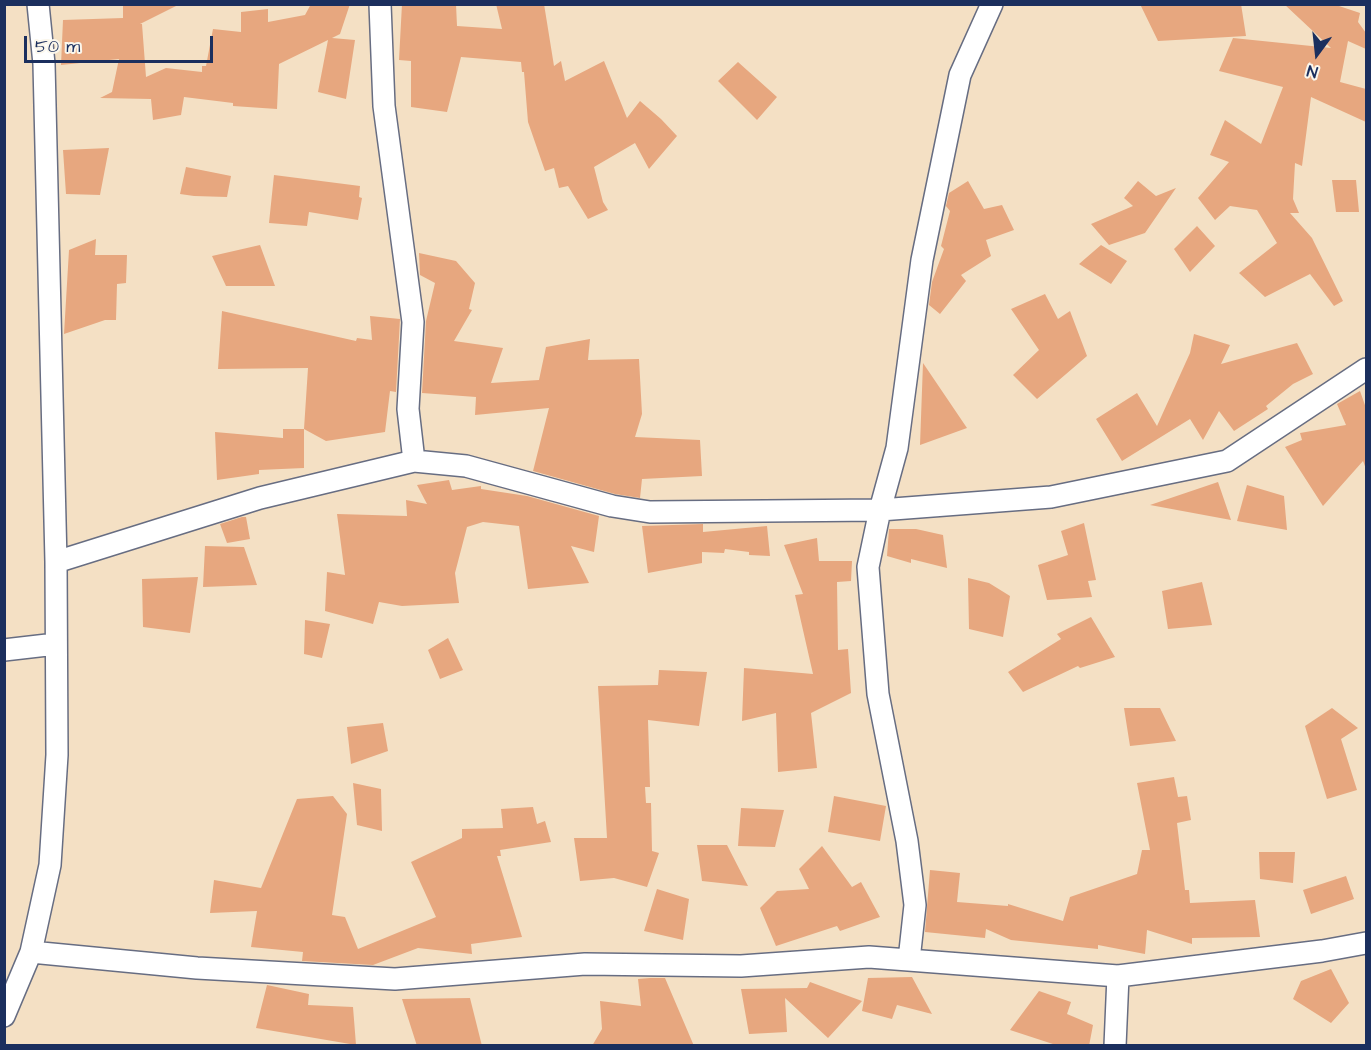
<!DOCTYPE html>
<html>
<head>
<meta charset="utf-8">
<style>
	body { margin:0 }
	#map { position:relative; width:1371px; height:1050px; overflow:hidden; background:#f4e0c4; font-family:"Architects Daughter",sans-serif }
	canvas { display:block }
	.frame { position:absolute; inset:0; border:6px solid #1b2f5e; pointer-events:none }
	.north { position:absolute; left:1287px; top:24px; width:60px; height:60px; -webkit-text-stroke:4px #fbf7ec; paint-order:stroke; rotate:195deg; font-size:16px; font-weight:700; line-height:24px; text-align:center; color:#1b2f5e }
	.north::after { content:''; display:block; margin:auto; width:21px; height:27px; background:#1b2f5e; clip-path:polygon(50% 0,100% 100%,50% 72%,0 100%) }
	.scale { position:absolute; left:24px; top:36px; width:189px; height:27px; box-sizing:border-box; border:3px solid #1b2f5e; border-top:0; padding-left:8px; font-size:18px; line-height:21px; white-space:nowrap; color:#1b2f5e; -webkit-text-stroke:4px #fbf7ec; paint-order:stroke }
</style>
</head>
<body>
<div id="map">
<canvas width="1371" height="1050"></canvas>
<div class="frame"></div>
<div class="north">N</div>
<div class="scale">50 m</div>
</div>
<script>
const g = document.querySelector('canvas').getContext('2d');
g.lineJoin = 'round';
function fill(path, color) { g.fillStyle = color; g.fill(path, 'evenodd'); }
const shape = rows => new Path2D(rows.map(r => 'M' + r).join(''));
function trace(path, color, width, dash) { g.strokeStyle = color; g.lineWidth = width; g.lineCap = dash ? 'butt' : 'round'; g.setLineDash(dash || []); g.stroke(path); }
const building = shape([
	[123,4,180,4,140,24,142,24,146,77,166,68,202,72,202,66,206,66,213,29,241,32,241,12,268,9,268,22,305,15,311,4,350,4,340,34,332,38,355,40,346,99,318,92,328,40,279,64,277,109,233,106,233,103,184,97,181,115,153,120,151,99,100,98,112,92,119,59,61,65,63,20,123,18],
	[402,4,456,4,457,26,502,29,496,4,544,4,554,66,561,61,565,81,604,61,627,118,640,101,661,119,677,136,649,169,635,143,594,167,603,202,608,210,588,219,568,186,559,188,554,168,545,171,528,122,524,72,522,72,521,62,461,57,447,112,411,107,411,61,399,60],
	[1140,4,1241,4,1246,36,1158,41],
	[1284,4,1333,4,1360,13,1358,22,1366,33,1366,49,1348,41,1340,82,1366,89,1366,122,1311,97,1302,166,1295,163,1293,199,1299,213,1290,213,1312,238,1343,301,1334,306,1310,274,1265,297,1239,273,1277,243,1257,210,1230,206,1215,220,1198,198,1229,162,1210,155,1225,120,1261,144,1283,87,1219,71,1233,38,1331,48],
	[738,62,777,97,757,120,718,81],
	[109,148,100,195,66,194,63,150],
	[186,167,231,176,227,197,194,196,180,194],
	[274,175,360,186,359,197,362,198,358,220,309,212,307,226,269,223],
	[1332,180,1356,180,1359,212,1336,212],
	[968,181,984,209,1002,205,1014,230,986,240,991,256,961,275,966,281,940,314,929,305,932,282,944,249,941,246,950,211,946,206,949,193],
	[1138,181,1156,196,1176,188,1145,233,1109,245,1091,224,1133,206,1124,198],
	[1197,226,1215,246,1190,272,1174,249],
	[96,239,95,255,127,255,126,283,117,284,116,320,105,320,64,334,69,250],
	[260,245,275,286,226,286,212,256],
	[1101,245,1127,261,1111,284,1079,264],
	[419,253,456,261,475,283,469,309,472,310,454,341,503,348,491,383,539,380,546,347,590,339,588,360,639,359,642,414,635,437,700,440,702,476,642,479,640,498,615,494,533,471,549,408,475,415,476,397,422,393,426,321,435,283,420,275],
	[1045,294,1058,319,1070,311,1087,356,1037,399,1013,375,1039,350,1011,309],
	[222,311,356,341,357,338,372,340,370,316,400,319,396,392,390,391,385,432,326,441,304,429,308,368,218,369],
	[1194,334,1230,345,1221,364,1297,343,1313,374,1293,384,1266,406,1268,409,1234,431,1219,411,1203,440,1190,419,1122,461,1096,419,1137,393,1157,426,1190,353],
	[923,363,967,428,920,445],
	[1360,391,1366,408,1366,469,1363,461,1323,506,1285,447,1302,440,1300,433,1346,425,1337,404],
	[283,429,304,429,304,468,259,470,259,474,217,480,215,432,283,438],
	[449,480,452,490,481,486,481,489,527,496,599,516,594,552,571,546,589,583,528,589,519,526,483,522,467,527,455,573,459,603,402,606,379,602,373,624,325,611,327,572,345,575,337,514,407,516,406,500,427,504,417,485],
	[1218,482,1231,520,1150,505],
	[1247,485,1284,496,1287,530,1237,521],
	[242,517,246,517,250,539,227,543,220,524],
	[1084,523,1096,580,1088,581,1092,597,1047,600,1038,565,1068,555,1061,531],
	[703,524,703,532,767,526,770,556,749,555,749,552,725,549,724,553,702,552,702,563,648,573,642,526],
	[889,529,916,529,943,535,947,568,911,559,911,563,887,556],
	[817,538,819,561,852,561,851,581,837,582,838,650,848,649,851,693,811,713,817,768,778,772,776,713,742,721,744,668,813,674,795,595,803,594,784,545],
	[205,546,244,547,257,585,203,587],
	[198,577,190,633,143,627,142,579],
	[968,578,989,583,1010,596,1003,637,969,629],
	[1202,582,1212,625,1168,629,1162,591],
	[1091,617,1115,657,1080,668,1078,666,1023,692,1008,672,1061,639,1057,634],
	[305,620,330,624,322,658,304,654],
	[448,638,463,670,440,679,428,650],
	[659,670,707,672,699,726,648,720,650,787,645,787,646,803,651,803,652,851,659,853,647,887,614,878,580,881,574,838,607,838,598,686,658,685],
	[1124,708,1160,708,1176,741,1130,746],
	[1332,708,1358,728,1341,739,1357,790,1327,799,1305,726],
	[383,723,388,751,351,764,347,727],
	[1174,777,1178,797,1187,796,1191,820,1177,823,1185,890,1189,890,1190,903,1255,900,1260,937,1192,938,1192,944,1147,930,1145,954,1098,945,1098,949,1011,940,986,929,985,938,925,932,930,870,960,873,957,902,1008,906,1008,904,1063,921,1070,897,1137,874,1142,850,1150,850,1137,783],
	[353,783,381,789,382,831,357,825],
	[333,796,347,814,332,915,345,917,358,949,436,917,411,862,462,838,462,829,503,828,501,809,533,807,537,824,545,821,551,842,500,850,501,856,497,856,522,937,471,944,472,954,418,948,373,965,302,961,303,952,251,947,257,911,210,913,214,880,261,888,297,799],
	[834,796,886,806,880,841,828,832],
	[741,808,784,810,775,847,738,846],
	[697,845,727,845,748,886,702,881],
	[822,846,852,887,861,882,880,917,840,931,837,926,776,946,760,908,777,891,809,889,799,869],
	[1259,852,1295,852,1293,883,1260,879],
	[1346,876,1354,899,1311,914,1303,890],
	[657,889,689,899,683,940,644,931],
	[1331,969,1349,1003,1331,1023,1293,999,1301,981],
	[912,977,932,1014,897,1005,892,1019,862,1011,868,978],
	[650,978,665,978,694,1046,592,1046,602,1029,600,1001,641,1006,638,979],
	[810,982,862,1001,828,1038,785,998,787,1032,749,1034,741,989,807,988],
	[267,985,309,994,308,1005,353,1007,356,1045,256,1028],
	[1039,991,1071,1002,1067,1014,1093,1025,1089,1046,1059,1046,1010,1030],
	[470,998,482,1046,417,1046,402,999]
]);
const minor = shape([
	[380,4,384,106,413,322,408,409,414,461],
	[56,562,260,498,414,461,466,466,612,506,650,512,880,510,1051,497,1227,461,1366,369],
	[4,650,56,644],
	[31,952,197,968,395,979,585,964,741,966,869,957,1118,976,1322,951,1366,943],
	[909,960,915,905,907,841,878,694,868,567,880,510,897,448,922,260,960,75,992,4],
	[4,1016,31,952,50,865,57,755,56,562,44,64,38,4],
	[1115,1046,1118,976]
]);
fill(building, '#e7a77f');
trace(minor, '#676d82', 24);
trace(minor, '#fff', 21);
</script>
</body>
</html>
